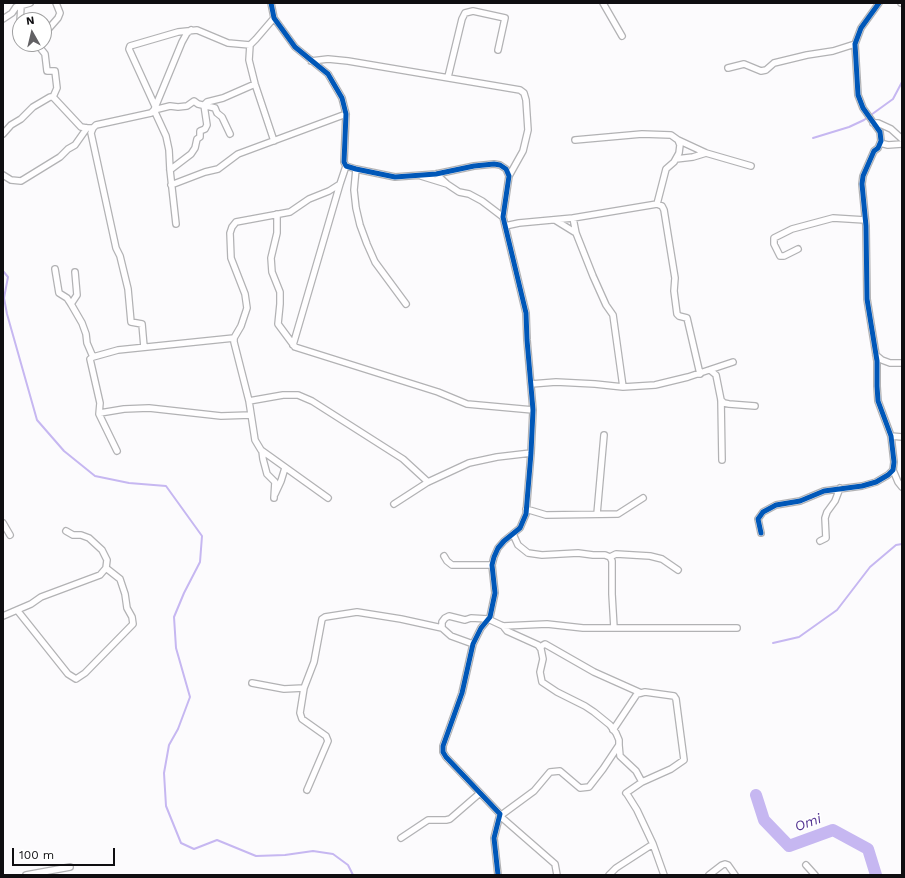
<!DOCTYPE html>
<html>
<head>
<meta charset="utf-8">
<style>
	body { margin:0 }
	#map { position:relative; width:905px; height:878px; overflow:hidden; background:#fcfbfd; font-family:"Work Sans",sans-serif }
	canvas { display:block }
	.frame { position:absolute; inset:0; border:4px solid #0f0e11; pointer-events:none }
	.north { position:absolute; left:12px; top:12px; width:40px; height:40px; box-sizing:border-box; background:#fff; border:1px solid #9f9fa0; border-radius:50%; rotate:352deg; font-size:11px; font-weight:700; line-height:16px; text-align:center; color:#0f0e11 }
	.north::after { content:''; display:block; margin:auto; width:14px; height:18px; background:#626164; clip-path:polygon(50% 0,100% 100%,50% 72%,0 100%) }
	.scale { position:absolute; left:12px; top:848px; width:103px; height:18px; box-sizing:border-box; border:2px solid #0f0e11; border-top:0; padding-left:5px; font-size:12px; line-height:14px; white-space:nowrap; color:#0f0e11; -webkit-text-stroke:3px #fff; paint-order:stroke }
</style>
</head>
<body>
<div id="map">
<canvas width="905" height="878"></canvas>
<div class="frame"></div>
<div class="north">N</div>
<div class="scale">100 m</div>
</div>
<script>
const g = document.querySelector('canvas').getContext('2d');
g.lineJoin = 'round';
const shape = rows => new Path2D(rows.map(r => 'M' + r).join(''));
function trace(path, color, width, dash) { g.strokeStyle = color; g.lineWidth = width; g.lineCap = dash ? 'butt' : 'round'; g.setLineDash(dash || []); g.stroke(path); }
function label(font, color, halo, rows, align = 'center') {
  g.font = font + ' "Work Sans",sans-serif'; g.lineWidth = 3; g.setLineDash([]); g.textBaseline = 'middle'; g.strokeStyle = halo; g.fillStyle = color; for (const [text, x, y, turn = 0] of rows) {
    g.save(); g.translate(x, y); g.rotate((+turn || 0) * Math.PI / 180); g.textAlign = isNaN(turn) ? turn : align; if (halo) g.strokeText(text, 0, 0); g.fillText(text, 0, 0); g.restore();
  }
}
const stream = shape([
	[813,138,849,127,864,120,893,99,902,82],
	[3,271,8,277,4,298,7,314,37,420,64,451,95,476,129,483,166,486,202,536,200,562,184,593,174,617,176,648,190,697,178,729,169,745,164,773,166,806,181,843,194,849,217,840,256,856,285,855,313,851,333,854,348,865,353,875],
	[773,643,799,637,837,610,870,567,896,545,902,544]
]);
const river = shape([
	[756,795,764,820,789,846,833,830,868,849,876,875]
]);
const minor = shape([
	[271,3,274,18,295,47,328,74,342,98,346,114,344,162,346,166,356,169,395,177,436,174,474,166,494,164,500,165,506,169,509,176,503,217,526,313,527,340,533,410,531,453,526,514,520,528,504,541,498,548,494,557,492,565,495,593,490,617,481,628,473,644,462,693,443,746,443,752,446,757,500,814,494,838,498,875],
	[603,3,622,36],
	[901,3,902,3],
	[3,19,12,13,16,7,30,3],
	[20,22,21,6],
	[44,34,58,18,60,13,56,3],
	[37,44,45,54,47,71,55,71,57,88,53,97],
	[250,45,249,60,255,84,274,141],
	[311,61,328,59,348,61,520,90,524,93,526,100,528,130,523,151,509,176],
	[728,68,744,64,761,71,766,70,774,63,807,55,833,51,855,44],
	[448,77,462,19,465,13,473,11,505,18,498,50],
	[53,97,81,127,87,128,93,128,96,125,151,113,154,110,170,106,178,107,187,106,194,101,198,104,215,108,217,113,222,117,230,134],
	[204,105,207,102,223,98,255,84],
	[155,106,129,49,130,46,178,32,197,30,228,43,250,45,256,39,274,18],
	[873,123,878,123,891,129,902,139],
	[93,128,91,133,116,248,120,256,128,289,131,322,142,324,144,347],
	[3,134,11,125,21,119,33,107,50,97,53,97],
	[575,140,642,134,671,135,678,140,706,153,751,166],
	[880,143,888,145,902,144],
	[676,159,693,157,706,153],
	[356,169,354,190,356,208,360,225,367,244,375,262,406,304],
	[170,170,191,154,195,148,197,139,200,137,200,131,205,129,207,125,204,105],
	[436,174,447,184,459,192,469,194,482,201,503,217],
	[3,175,11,180,21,181,60,157,68,149,75,145,87,128],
	[421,176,447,184],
	[171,185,205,172,218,169,238,154,346,114],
	[657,204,662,206,664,210,675,278,674,291,677,314,679,316,687,318,700,374],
	[277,214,277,233,271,258,272,272,280,292,280,304,278,324,295,347,438,392,467,404,533,410],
	[573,218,576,233,593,276,606,305,613,315,623,387],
	[555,220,576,233],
	[176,224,170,170,169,150,166,136,154,110,182,42,187,33,191,30],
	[505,226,519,223,573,218,657,204,666,169,674,162,679,153,680,145,678,140],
	[798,249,784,256,780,256,774,244,774,238,792,229,833,218,865,220],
	[55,269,59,293,67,298,71,304,82,323,86,334,87,343,93,357],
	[71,304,77,295,75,272],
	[293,345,340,184],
	[876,355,882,360,890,363,902,363],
	[710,370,716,375,721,400,722,460],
	[531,384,556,382,595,384,623,387,655,385,688,377,733,362],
	[721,400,724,403,729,404,755,406],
	[249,401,283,395,298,395,312,401,403,459,428,482],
	[100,413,124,409,149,408,221,416,251,415],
	[891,436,902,437],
	[117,451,99,414,100,403,90,359,93,357,118,350,234,338],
	[262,451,263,459,267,474,275,482,274,498],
	[893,470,898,482,902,487],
	[275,494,281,481,285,468],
	[328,498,261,450,255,440,249,401,234,342,234,338,241,326,247,308,245,294,231,258,230,233,232,227,236,222,290,212,309,199,329,191,340,184,346,166],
	[394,504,428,482,469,463,497,457,531,453],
	[526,509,546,515,618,514,643,498],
	[597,514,604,435],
	[3,523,10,535],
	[761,533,758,519,763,512,776,505,800,501,824,491,862,486,876,482,888,475,893,470,894,462,891,436,878,401,877,386,877,361,867,299,866,226,862,184,863,176,874,151,878,148,881,141,880,132,863,108,858,95,855,44,861,28,879,3],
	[513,534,518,545,528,553,542,555,578,553,593,555,605,555,610,557,616,554,650,556,662,559,678,570],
	[820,541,826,538,825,518,827,512,835,501,840,488],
	[444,556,447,561,452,565,492,565],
	[610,557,612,561,612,594,614,628],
	[17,610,68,674,76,679,85,673,133,624,132,617,127,608,125,594,120,579,106,568],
	[3,616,31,604,41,597,100,575,106,568,107,560,102,550,89,538,81,535,73,535,66,531],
	[503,626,507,631,538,645,541,649,543,659,540,672,542,682,557,692,585,706,594,712,610,725,616,733,619,740,619,745,603,769,589,787,580,788,560,771,550,772,534,791,500,816,555,864,557,875],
	[442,628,442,622,445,618,449,616,465,620,471,618,488,619,503,626,547,624,583,628,737,628],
	[540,647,545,644,594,672,641,693],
	[252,683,284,689,304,688],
	[613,730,637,694,645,692,674,696,676,699,684,760,671,769,642,782],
	[307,790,328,741,326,736,302,719,300,713,304,688,314,662,322,619,325,617,357,612,401,619,442,628,451,636,473,644],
	[401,838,428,820,446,820,450,819,480,793],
	[653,844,664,875],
	[806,865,815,875],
	[26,875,70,867],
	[609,875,616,868,653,844,637,810,627,794,626,793,642,782,636,771,620,756,619,745],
	[709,875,722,865,725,864,728,865,735,875]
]);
const cycleway = shape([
	[271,3,274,18,295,47,328,74,342,98,346,114,344,162,346,166,356,169,395,177,436,174,474,166,494,164,500,165,506,169,509,176,503,217,526,313,527,340,533,410,531,453,526,514,520,528,504,541,498,548,494,557,492,565,495,593,490,617,481,628,473,644,462,693,443,746,443,752,446,757,500,814,494,838,498,875],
	[761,533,758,519,763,512,776,505,800,501,824,491,862,486,876,482,888,475,893,470,894,462,891,436,878,401,877,386,877,361,867,299,866,226,862,184,863,176,874,151,878,148,881,141,880,132,863,108,858,95,855,44,861,28,879,3]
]);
const waterNames = [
	["Omi",808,823,-20]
];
trace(stream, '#c6b7f1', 2);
trace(river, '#c6b7f1', 12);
trace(minor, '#b2b2b4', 8);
trace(minor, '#fffeff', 5.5);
trace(cycleway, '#0057b8', 5);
label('italic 14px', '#543492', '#fff', waterNames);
</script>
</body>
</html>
